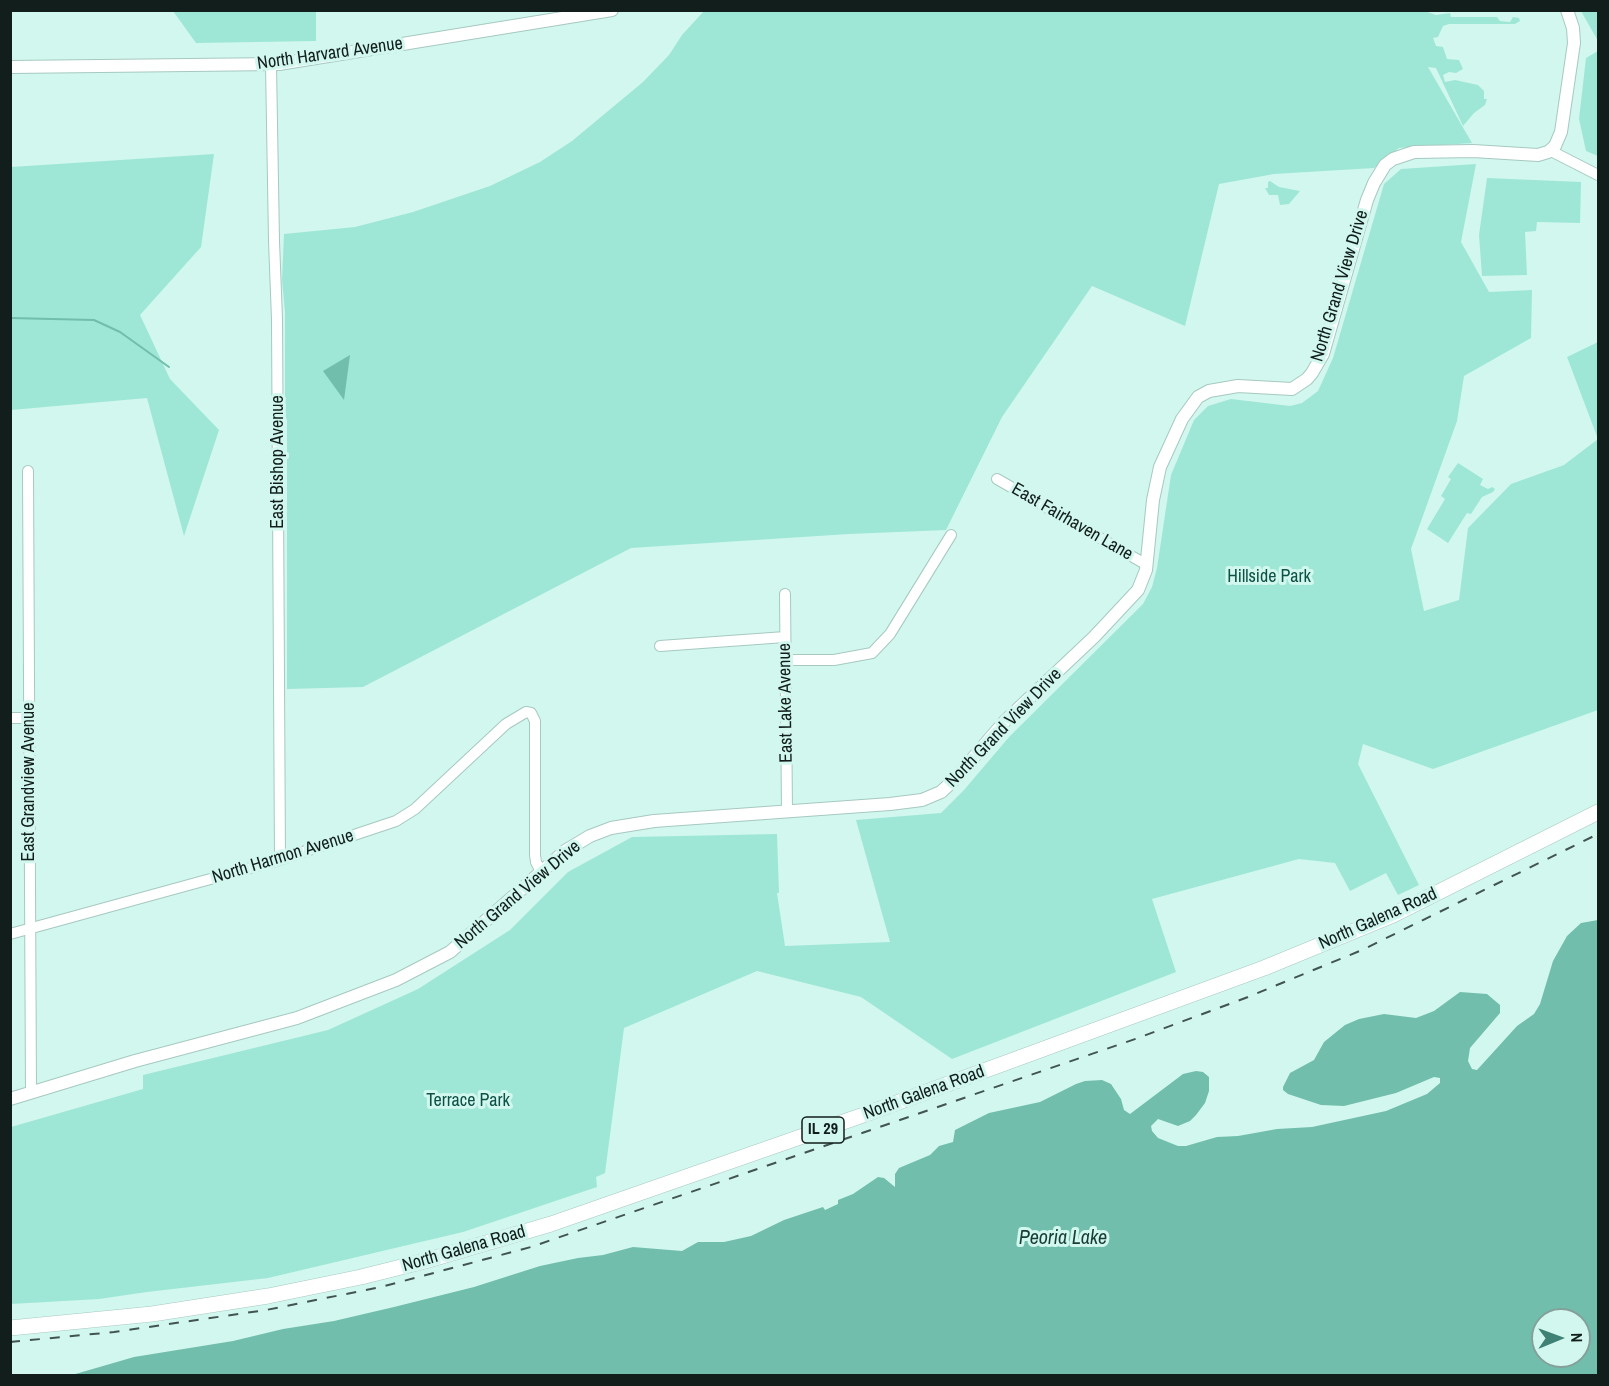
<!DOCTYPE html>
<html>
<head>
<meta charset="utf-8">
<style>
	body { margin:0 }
	#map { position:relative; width:1609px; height:1386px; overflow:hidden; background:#d2f7ee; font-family:"Archivo Narrow",sans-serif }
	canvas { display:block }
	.frame { position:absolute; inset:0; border:12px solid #111e1b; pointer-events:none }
	.north { position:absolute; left:1531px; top:1308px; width:60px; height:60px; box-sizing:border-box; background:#d2f7ee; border:2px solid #85a09a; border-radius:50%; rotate:89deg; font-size:16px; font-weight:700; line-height:24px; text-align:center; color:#111e1b }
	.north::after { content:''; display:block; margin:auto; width:21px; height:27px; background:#3f8275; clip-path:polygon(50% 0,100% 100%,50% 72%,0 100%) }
</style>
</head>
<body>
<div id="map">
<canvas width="1609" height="1386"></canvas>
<div class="frame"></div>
<div class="north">N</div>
</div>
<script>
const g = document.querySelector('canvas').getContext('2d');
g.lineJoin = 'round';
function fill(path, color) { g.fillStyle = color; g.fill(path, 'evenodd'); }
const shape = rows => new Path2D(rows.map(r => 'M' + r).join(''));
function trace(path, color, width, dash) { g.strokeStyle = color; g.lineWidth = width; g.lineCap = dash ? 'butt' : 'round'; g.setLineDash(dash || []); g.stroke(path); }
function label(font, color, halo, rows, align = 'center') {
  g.font = font + ' "Archivo Narrow",sans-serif'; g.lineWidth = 6; g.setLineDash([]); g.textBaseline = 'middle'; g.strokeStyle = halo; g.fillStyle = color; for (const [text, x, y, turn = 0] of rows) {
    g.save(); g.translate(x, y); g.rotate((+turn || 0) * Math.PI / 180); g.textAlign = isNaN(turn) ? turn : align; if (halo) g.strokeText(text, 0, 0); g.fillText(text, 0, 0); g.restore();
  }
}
const green = shape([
	[1422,10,1436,15,1450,13,1451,17,1497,17,1500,21,1510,22,1513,17,1519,18,1520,21,1515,24,1449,24,1443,26,1438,37,1433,38,1436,46,1443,47,1447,59,1459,60,1463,69,1456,73,1449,72,1443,75,1445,82,1455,80,1478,85,1484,91,1484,99,1487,99,1485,105,1474,113,1463,126,1436,68,1428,67,1472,143,1399,148,1374,168,1274,174,1219,184,1185,326,1092,286,1002,417,946,530,849,534,631,548,363,687,287,689,287,420,285,415,285,312,282,280,284,234,355,227,413,212,490,186,540,162,572,141,643,82,669,55,682,35,704,11],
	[173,11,316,11,316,41,196,43],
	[1581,11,1598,11,1598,41],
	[1598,51,1598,156,1586,151,1579,119,1586,58],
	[214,154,201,247,140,315,170,379,219,430,184,536,147,398,11,410,11,167],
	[1476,164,1461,242,1489,292,1532,290,1531,338,1464,376,1457,421,1411,549,1424,611,1459,600,1468,528,1511,484,1564,465,1598,439,1567,357,1598,342,1598,710,1433,769,1363,744,1358,764,1419,885,1398,895,1386,873,1350,891,1335,863,1299,859,1152,899,1176,972,952,1059,861,997,757,971,624,1028,605,1173,596,1177,597,1187,463,1232,268,1278,147,1292,99,1299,11,1304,11,1127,143,1089,143,1075,328,1030,418,989,510,930,568,872,632,837,777,834,779,893,777,893,785,946,890,942,856,820,941,813,964,790,1009,737,1143,604,1152,587,1157,568,1171,475,1194,420,1208,406,1231,399,1290,406,1302,403,1318,391,1333,358,1384,184,1401,169],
	[1487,178,1581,182,1580,223,1537,222,1536,231,1525,232,1527,275,1482,276,1479,235],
	[1270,181,1279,187,1300,191,1289,204,1280,205,1278,195,1269,195,1265,188,1268,188,1268,182],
	[1458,463,1483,479,1480,485,1488,489,1492,487,1495,489,1493,492,1482,497,1471,514,1467,513,1448,543,1427,529,1445,499,1441,496,1451,479,1448,477]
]);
const water = shape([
	[350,355,344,400,323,371],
	[1598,920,1598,1375,72,1375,134,1357,233,1341,283,1329,334,1321,394,1307,474,1287,540,1266,578,1258,603,1255,633,1247,682,1251,698,1242,724,1242,751,1236,784,1220,823,1207,825,1210,838,1204,838,1200,853,1194,878,1177,884,1178,895,1187,895,1174,899,1168,930,1155,939,1146,953,1142,955,1130,989,1113,1040,1102,1076,1084,1085,1081,1102,1080,1111,1084,1121,1099,1124,1110,1130,1114,1183,1074,1196,1071,1203,1072,1209,1077,1209,1091,1205,1103,1196,1115,1190,1121,1178,1126,1158,1119,1151,1126,1152,1131,1158,1138,1178,1146,1186,1146,1217,1137,1238,1136,1277,1129,1312,1127,1386,1111,1427,1094,1440,1083,1440,1078,1434,1077,1396,1093,1344,1106,1321,1105,1288,1094,1283,1090,1283,1087,1290,1073,1314,1060,1324,1042,1345,1025,1359,1019,1384,1014,1416,1018,1434,1011,1460,992,1487,994,1500,1005,1500,1013,1470,1048,1468,1061,1472,1069,1477,1070,1517,1026,1534,1014,1540,1004,1553,961,1567,936,1581,923],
	[1543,1320,1579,1320,1579,1356,1543,1356]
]);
const stream = shape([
	[10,318,94,320,120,332,169,367]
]);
const minor = shape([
	[271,65,274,241,277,319,280,860],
	[1551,151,1598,175],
	[28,471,31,1093],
	[997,479,1147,565],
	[785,594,787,812],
	[660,646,785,637],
	[785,660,834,660,872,653,890,634,951,535],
	[10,718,29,718],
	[10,934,276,861,396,821,415,809,506,724,526,712,531,713,535,721,535,855,536,862,541,872]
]);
const tertiary = shape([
	[10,67,279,64,612,10],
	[10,1099,135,1061,297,1018,396,980,450,952,565,851,590,836,611,828,654,821,890,804,922,800,941,792,955,779,1005,721,1094,637,1138,590,1146,570,1153,500,1160,467,1182,419,1198,397,1209,391,1238,386,1292,389,1307,379,1312,373,1323,354,1367,200,1374,183,1385,165,1393,159,1414,152,1473,151,1538,155,1548,152,1555,146,1561,132,1574,43,1573,28,1567,10]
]);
const primary = shape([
	[10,1328,152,1314,268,1296,361,1277,425,1261,551,1224,869,1113,1264,968,1393,915,1598,812]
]);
const rail = shape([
	[10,1342,114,1332,266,1310,381,1287,531,1247,1138,1038,1248,997,1362,950,1598,834]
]);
const shields = [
	[823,1130,42]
];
const shieldNames = [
	["IL 29",823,1130]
];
const streetNames = [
	["North Harvard Avenue",330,54,-8],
	["North Grand View Drive",1340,286,-73],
	["East Bishop Avenue",278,462,-90],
	["East Fairhaven Lane",1072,522,30],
	["East Lake Avenue",786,703,-91],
	["North Grand View Drive",1004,728,-46],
	["East Grandview Avenue",29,782,-90],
	["North Harmon Avenue",283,857,-17],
	["North Grand View Drive",518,895,-40],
	["North Galena Road",1378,919,-24],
	["North Galena Road",924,1093,-20],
	["North Galena Road",464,1249,-16]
];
const parkNames = [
	["Hillside Park",1269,577],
	["Terrace Park",468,1101]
];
const waterNames = [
	["Peoria Lake",1063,1239]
];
fill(green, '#9ee7d7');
fill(water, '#71bead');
trace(stream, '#71bead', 2);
trace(minor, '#a6c9c0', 12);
trace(tertiary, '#a6c9c0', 14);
trace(primary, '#a6c9c0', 16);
trace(minor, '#fff', 10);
trace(tertiary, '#fff', 12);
trace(primary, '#fff', 15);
trace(rail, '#415450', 2, [10, 10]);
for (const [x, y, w] of shields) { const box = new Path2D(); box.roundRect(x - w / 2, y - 13, w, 26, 4.5); g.fillStyle = '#d2f7ee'; g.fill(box); trace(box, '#111e1b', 1.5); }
label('bold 16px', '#111e1b', null, shieldNames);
label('18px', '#111e1b', '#d2f7ee', streetNames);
label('18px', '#0e5146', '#d2f7ee', parkNames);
label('italic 20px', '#193d36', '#d2f7ee', waterNames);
</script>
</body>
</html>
